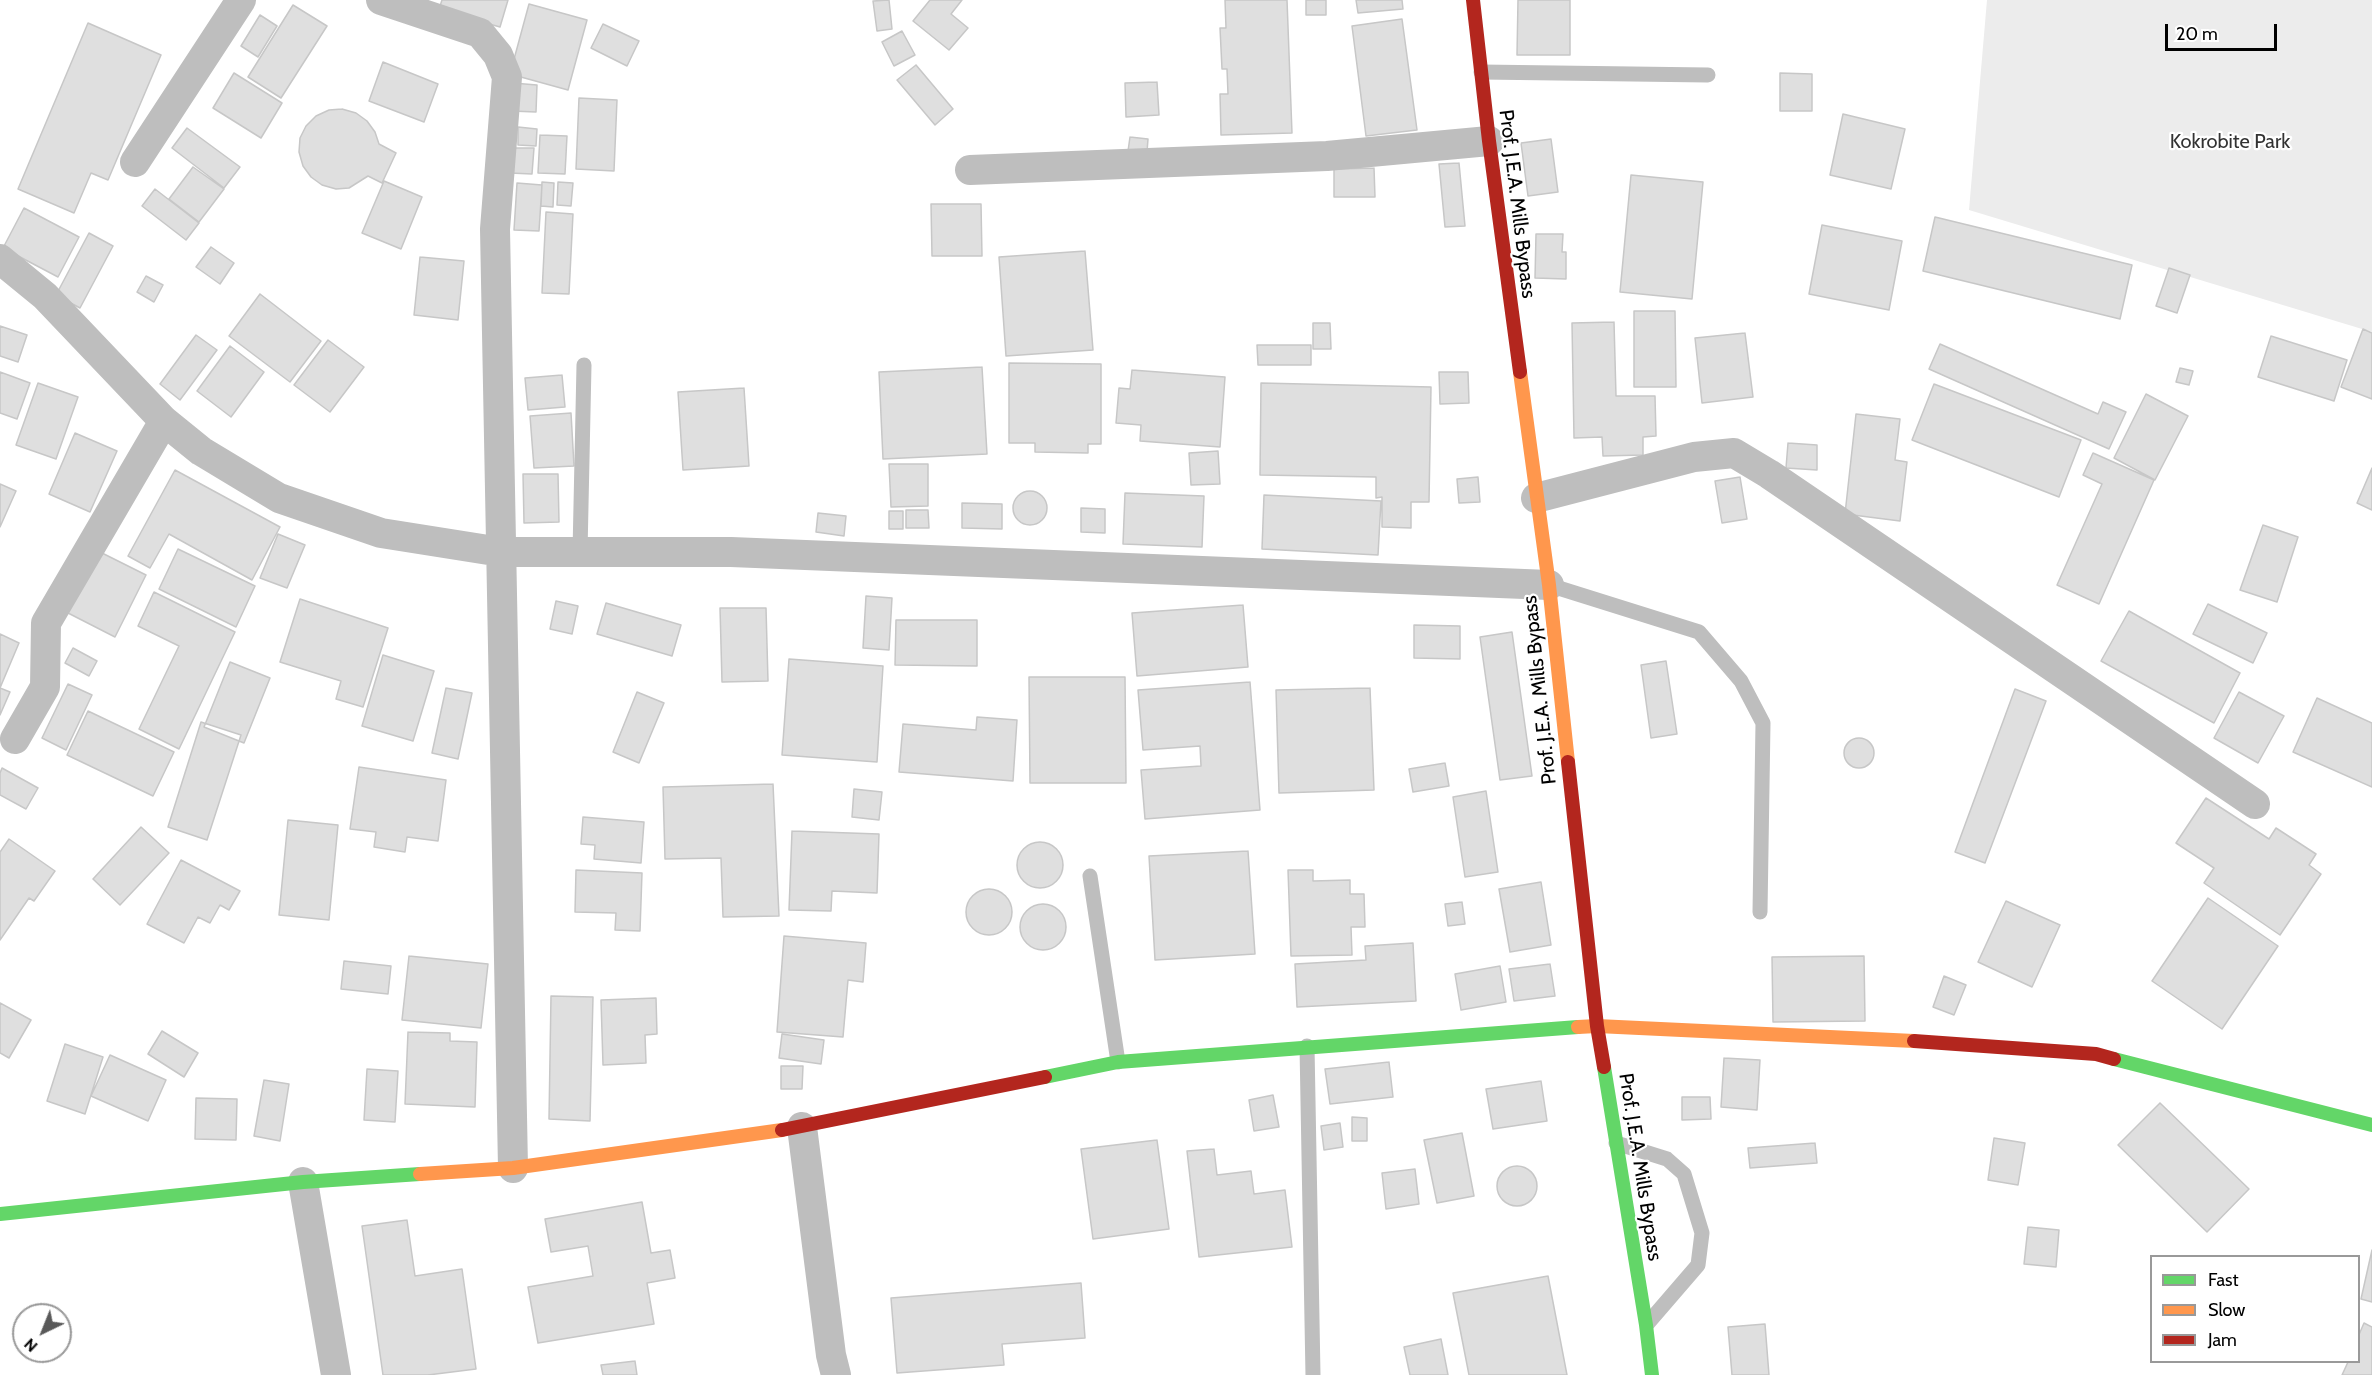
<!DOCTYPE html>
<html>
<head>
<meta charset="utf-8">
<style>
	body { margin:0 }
	#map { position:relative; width:2372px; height:1375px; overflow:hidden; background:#fff; font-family:Cabin,sans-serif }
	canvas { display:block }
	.legend { position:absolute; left:2150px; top:1255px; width:210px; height:108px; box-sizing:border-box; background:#fff; border:2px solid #999; margin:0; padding:8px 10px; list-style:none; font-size:18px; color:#000 }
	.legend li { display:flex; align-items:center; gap:12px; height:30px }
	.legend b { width:30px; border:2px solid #999 }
	.north { position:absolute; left:12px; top:1303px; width:60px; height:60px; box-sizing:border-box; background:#fff; border:2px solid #999; border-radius:50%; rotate:223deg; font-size:16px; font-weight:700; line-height:24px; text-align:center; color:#000 }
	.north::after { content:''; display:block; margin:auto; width:21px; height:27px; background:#595959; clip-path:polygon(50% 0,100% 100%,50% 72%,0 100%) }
	.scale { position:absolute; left:2165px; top:24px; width:112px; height:27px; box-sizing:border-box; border:3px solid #000; border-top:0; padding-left:8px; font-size:18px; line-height:21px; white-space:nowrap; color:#000; -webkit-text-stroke:4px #fff; paint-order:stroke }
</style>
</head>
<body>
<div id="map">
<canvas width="2372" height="1375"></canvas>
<ul class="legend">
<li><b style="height:8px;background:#63d668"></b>Fast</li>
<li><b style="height:8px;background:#ff974d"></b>Slow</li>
<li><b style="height:8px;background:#b3261e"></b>Jam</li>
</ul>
<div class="north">N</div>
<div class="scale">20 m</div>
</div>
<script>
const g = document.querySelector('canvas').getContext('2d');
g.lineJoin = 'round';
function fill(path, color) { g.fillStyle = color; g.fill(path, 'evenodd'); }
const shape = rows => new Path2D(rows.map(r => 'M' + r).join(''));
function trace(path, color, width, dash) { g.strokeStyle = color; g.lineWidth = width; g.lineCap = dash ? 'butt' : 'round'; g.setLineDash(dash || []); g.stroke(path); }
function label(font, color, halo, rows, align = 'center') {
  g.font = font + ' Cabin,sans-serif'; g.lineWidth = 4.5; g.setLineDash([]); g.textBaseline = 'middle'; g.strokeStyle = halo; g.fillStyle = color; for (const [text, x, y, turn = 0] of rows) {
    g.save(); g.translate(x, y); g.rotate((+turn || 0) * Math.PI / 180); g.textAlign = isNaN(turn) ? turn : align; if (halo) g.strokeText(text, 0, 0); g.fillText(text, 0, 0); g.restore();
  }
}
const green = shape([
	[1987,0,2372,0,2372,332,1969,210]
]);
const building = shape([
	[442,0,508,0,500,27,454,14,440,6,442,0],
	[889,0,892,29,877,31,873,1,889,0],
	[930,0,962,0,951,14,968,28,949,50,913,21,930,0],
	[1225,0,1287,0,1292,133,1221,135,1220,94,1228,94,1227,69,1222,69,1220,28,1226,28,1225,0],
	[1306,0,1326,0,1326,15,1306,15,1306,0],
	[1356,0,1402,0,1403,9,1358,13,1356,0],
	[1518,0,1570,0,1570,55,1517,55,1518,0],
	[529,4,587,20,568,90,510,74,529,4],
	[293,5,327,26,281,98,248,77,293,5],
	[260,15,277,26,258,57,241,46,260,15],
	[1402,19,1417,130,1366,136,1352,26,1402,19],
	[88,23,161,55,108,180,91,173,74,213,18,189,88,23],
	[603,24,639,41,627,66,591,48,603,24],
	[902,31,915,55,894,66,882,42,902,31],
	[383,62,438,84,424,122,369,101,383,62],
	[916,65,953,109,935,125,897,80,916,65],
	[234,73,282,103,261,138,213,108,234,73],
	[1780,73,1812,74,1812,111,1780,111,1780,73],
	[1157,82,1159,115,1126,117,1125,83,1157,82],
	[513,83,537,85,536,112,511,111,513,83],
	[579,98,617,100,614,171,576,169,579,98],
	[342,109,356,113,367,121,375,132,379,144,396,153,382,183,368,176,349,188,336,189,322,185,311,177,303,166,299,152,300,138,306,126,316,116,329,110,342,109],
	[1843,114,1905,129,1891,189,1830,175,1843,114],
	[518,127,537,129,536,146,518,145,518,127],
	[187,128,240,167,224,188,172,148,187,128],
	[540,135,567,136,565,174,538,173,540,135],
	[1130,137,1148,139,1147,152,1128,151,1130,137],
	[1551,139,1558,192,1528,196,1521,143,1551,139],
	[511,148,534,148,532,174,510,173,511,148],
	[1459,163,1465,226,1445,227,1439,164,1459,163],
	[193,167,224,189,199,222,169,199,193,167],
	[1374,168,1375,197,1334,197,1334,169,1374,168],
	[1631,175,1703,182,1692,299,1620,292,1631,175],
	[384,181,422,197,401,249,362,233,384,181],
	[542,182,554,183,553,207,541,206,542,182],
	[558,182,573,183,571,206,557,205,558,182],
	[517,183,542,185,539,231,514,230,517,183],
	[155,189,199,223,186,240,142,206,155,189],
	[931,204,981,204,982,256,932,256,931,204],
	[24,208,79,237,58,277,3,248,24,208],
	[546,212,573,214,569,294,542,293,546,212],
	[1935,217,2132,265,2120,319,1923,271,1935,217],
	[1822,225,1902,241,1889,310,1809,294,1822,225],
	[89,233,113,246,80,308,56,295,89,233],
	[1536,234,1563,234,1562,252,1566,252,1566,279,1535,278,1536,234],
	[211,247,234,263,220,284,196,267,211,247],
	[1085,251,1093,350,1006,356,999,257,1085,251],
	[420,257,464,261,458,320,414,315,420,257],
	[2169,268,2190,275,2177,313,2156,306,2169,268],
	[146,276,163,285,154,302,137,292,146,276],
	[260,294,321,341,290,382,229,336,260,294],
	[1634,311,1675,311,1676,387,1634,387,1634,311],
	[1614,322,1616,396,1655,396,1656,436,1643,437,1643,455,1603,456,1602,437,1574,438,1572,323,1614,322],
	[1313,323,1330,323,1331,349,1313,349,1313,323],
	[0,326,27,335,18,362,0,356,0,326],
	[2363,329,2372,333,2372,399,2341,387,2363,329],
	[1745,333,1753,397,1702,403,1695,338,1745,333],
	[196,335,217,350,180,400,160,384,196,335],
	[2271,336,2347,360,2334,401,2258,377,2271,336],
	[328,340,364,367,330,412,294,385,328,340],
	[1940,344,2098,414,2103,402,2126,412,2109,449,1929,369,1940,344],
	[1257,345,1311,345,1311,365,1258,365,1257,345],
	[230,346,264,372,231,417,197,391,230,346],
	[1009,363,1101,364,1101,444,1088,444,1088,453,1035,452,1035,443,1009,443,1009,363],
	[982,367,987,454,883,459,879,372,982,367],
	[2180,368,2193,371,2189,385,2176,382,2180,368],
	[1132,370,1225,377,1220,447,1140,441,1141,425,1116,423,1119,388,1130,389,1132,370],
	[0,372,30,383,17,419,0,413,0,372],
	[1439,372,1468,372,1469,403,1440,404,1439,372],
	[562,375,565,407,528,410,525,378,562,375],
	[38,383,78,397,56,459,16,445,38,383],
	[1261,383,1431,387,1429,502,1411,502,1411,528,1382,527,1382,497,1376,498,1376,477,1260,475,1261,383],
	[1934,384,2081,440,2059,497,1912,440,1934,384],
	[744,388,749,466,683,470,678,392,744,388],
	[2146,394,2188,416,2155,480,2114,458,2146,394],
	[571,413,574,466,534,468,530,416,571,413],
	[1856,414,1900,419,1895,460,1907,462,1900,521,1845,514,1856,414],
	[75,433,117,451,90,512,49,494,75,433],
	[1788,443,1817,445,1817,470,1786,468,1788,443],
	[1218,451,1220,484,1191,485,1189,453,1218,451],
	[2093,453,2154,480,2099,604,2057,585,2102,484,2083,475,2093,453],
	[889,464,928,464,928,506,891,507,889,464],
	[2372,468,2372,510,2357,503,2372,468],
	[175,470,280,527,252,580,169,534,150,568,128,556,175,470],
	[523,474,558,474,559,522,524,523,523,474],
	[1478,477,1480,502,1459,503,1457,479,1478,477],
	[1740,477,1747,519,1722,523,1715,481,1740,477],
	[0,484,16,491,0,527,0,484],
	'1013 508a17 17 0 1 1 34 0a17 17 0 1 1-34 0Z',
	[1125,493,1204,496,1202,547,1123,544,1125,493],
	[1264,495,1381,501,1378,555,1262,549,1264,495],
	[962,503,1002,504,1002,529,962,528,962,503],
	[1081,508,1105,509,1105,533,1081,532,1081,508],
	[906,510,928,510,929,528,906,528,906,510],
	[889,511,903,511,903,529,889,529,889,511],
	[818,513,846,516,844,536,816,532,818,513],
	[2263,525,2298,537,2277,602,2240,590,2263,525],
	[278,534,305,545,287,588,260,578,278,534],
	[178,549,255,586,236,627,159,589,178,549],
	[98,551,146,575,115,637,68,613,98,551],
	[154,592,235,632,179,749,139,729,179,646,138,626,154,592],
	[866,596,892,598,889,650,863,648,866,596],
	[300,599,388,628,363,707,336,699,341,681,280,662,300,599],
	[556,601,578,606,572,634,550,629,556,601],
	[606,603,681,625,672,656,597,634,606,603],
	[2208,604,2267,633,2253,663,2193,634,2208,604],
	[1243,605,1248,667,1137,676,1132,613,1243,605],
	[720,608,766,608,768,681,722,682,720,608],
	[2129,611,2240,673,2214,723,2101,661,2129,611],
	[896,620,977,620,977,666,895,665,896,620],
	[1414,625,1460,626,1460,659,1414,658,1414,625],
	[1512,632,1532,776,1500,780,1480,637,1512,632],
	[0,634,19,643,0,688,10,692,0,715,0,634],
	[73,648,97,661,89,676,65,663,73,648],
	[383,655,434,671,413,741,362,726,383,655],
	[789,659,883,666,877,762,782,755,789,659],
	[1666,661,1677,734,1651,738,1641,665,1666,661],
	[230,662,270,678,244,743,204,727,230,662],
	[1029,677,1125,677,1126,783,1030,783,1029,677],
	[1250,682,1260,810,1145,819,1141,770,1201,766,1200,746,1143,750,1138,690,1250,682],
	[68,684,92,695,66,750,42,738,68,684],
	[446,688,472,693,458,759,432,753,446,688],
	[1370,688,1374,790,1279,793,1276,690,1370,688],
	[2015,689,2046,701,1985,863,1955,852,2015,689],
	[637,692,664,703,639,763,613,752,637,692],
	[2239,692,2284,716,2258,763,2214,738,2239,692],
	[2317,698,2372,723,2372,787,2293,752,2317,698],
	[88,711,174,752,153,796,67,755,88,711],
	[977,717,1017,720,1013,781,899,772,903,724,976,730,977,717],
	[201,722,241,735,207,840,168,827,201,722],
	'1844 753a15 15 0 1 1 30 0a15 15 0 1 1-30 0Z',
	[1445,763,1449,786,1413,792,1409,769,1445,763],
	[359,767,446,780,438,841,407,837,405,852,374,847,376,832,350,829,359,767],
	[2,768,38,788,26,809,0,795,0,773,2,768],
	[773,784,779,916,723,917,721,858,665,859,663,787,773,784],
	[854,789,882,792,879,820,852,817,854,789],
	[1486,791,1498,872,1465,877,1453,797,1486,791],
	[2206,798,2269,839,2276,828,2316,854,2309,865,2321,874,2280,935,2204,883,2214,868,2176,843,2206,798],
	[583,817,644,822,641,863,594,859,595,845,581,844,583,817],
	[288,820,338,825,329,920,279,915,288,820],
	[141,827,169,853,120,905,93,879,141,827],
	[792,831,879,834,877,893,832,891,831,911,789,910,792,831],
	[9,839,55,871,34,901,29,898,0,940,0,852,9,839],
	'1017 865a23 23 0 1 1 46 0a23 23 0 1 1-46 0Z',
	[1248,851,1255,954,1155,960,1149,856,1248,851],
	[181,860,240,891,229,910,220,905,210,923,198,917,184,943,147,924,181,860],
	[576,870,642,873,640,931,615,930,616,913,575,912,576,870],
	[1288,870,1313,870,1313,881,1350,880,1350,894,1364,894,1365,927,1351,927,1352,955,1291,956,1288,870],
	[1541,882,1551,945,1510,952,1499,889,1541,882],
	'966 912a23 23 0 1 1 46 0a23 23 0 1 1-46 0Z',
	[2208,898,2278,946,2222,1029,2152,981,2208,898],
	[2006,901,2060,925,2032,987,1978,962,2006,901],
	[1462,902,1465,924,1448,926,1445,904,1462,902],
	'1020 927a23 23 0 1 1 46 0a23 23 0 1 1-46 0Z',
	[784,936,866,943,863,982,848,980,843,1037,777,1032,784,936],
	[1413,943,1416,1001,1297,1007,1295,964,1366,960,1365,946,1413,943],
	[409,956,488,964,481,1028,402,1020,409,956],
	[1864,956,1865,1021,1773,1022,1772,957,1864,956],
	[344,961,391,966,388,994,341,989,344,961],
	[1550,964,1555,996,1514,1001,1509,969,1550,964],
	[1500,966,1506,1002,1461,1010,1455,974,1500,966],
	[1944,976,1966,985,1954,1015,1933,1007,1944,976],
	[551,996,593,997,590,1121,549,1119,551,996],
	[656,998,657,1034,645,1035,646,1063,603,1065,601,1000,656,998],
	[0,1003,31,1020,9,1058,0,1053,0,1003],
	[162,1031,198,1053,184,1077,148,1054,162,1031],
	[408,1032,450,1033,450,1041,477,1042,475,1107,405,1104,408,1032],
	[782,1034,824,1040,821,1064,779,1058,782,1034],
	[65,1044,103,1057,85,1114,47,1101,65,1044],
	[110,1055,166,1080,148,1121,91,1096,110,1055],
	[1724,1058,1760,1060,1757,1110,1721,1107,1724,1058],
	[1389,1062,1393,1097,1330,1104,1325,1069,1389,1062],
	[781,1066,803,1066,802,1089,781,1089,781,1066],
	[367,1069,398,1071,395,1122,364,1120,367,1069],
	[264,1080,289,1084,280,1141,254,1136,264,1080],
	[1541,1081,1547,1121,1493,1129,1486,1089,1541,1081],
	[1273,1095,1279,1127,1254,1131,1249,1100,1273,1095],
	[1682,1097,1710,1097,1711,1119,1682,1120,1682,1097],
	[196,1098,237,1099,236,1140,195,1139,196,1098],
	[2160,1103,2249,1189,2207,1232,2118,1145,2160,1103],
	[1352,1117,1367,1118,1367,1141,1352,1141,1352,1117],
	[1340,1123,1343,1147,1324,1150,1321,1126,1340,1123],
	[1462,1133,1474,1196,1437,1203,1424,1140,1462,1133],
	[1994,1138,2025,1143,2018,1185,1988,1180,1994,1138],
	[1157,1140,1169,1229,1093,1239,1081,1149,1157,1140],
	[1815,1143,1817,1163,1750,1168,1748,1148,1815,1143],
	[1214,1149,1217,1175,1251,1171,1254,1194,1285,1190,1292,1247,1199,1257,1187,1151,1214,1149],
	'1497 1186a20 20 0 1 1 40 0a20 20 0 1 1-40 0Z',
	[1415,1169,1419,1204,1386,1209,1382,1173,1415,1169],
	[642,1202,651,1253,670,1250,675,1278,647,1283,654,1324,538,1343,528,1287,593,1276,588,1246,551,1252,545,1219,642,1202],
	[407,1220,415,1276,462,1269,476,1369,428,1375,383,1375,362,1226,407,1220],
	[2028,1227,2059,1230,2056,1267,2024,1264,2028,1227],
	[2372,1250,2372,1302,2361,1299,2372,1250],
	[1548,1276,1567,1375,1469,1375,1453,1293,1548,1276],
	[1081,1283,1085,1338,1002,1344,1004,1365,897,1373,891,1298,1081,1283],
	[2364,1323,2372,1327,2372,1375,2342,1375,2348,1362,2358,1362,2358,1337,2364,1323],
	[1765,1324,1769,1375,1732,1375,1728,1327,1765,1324],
	[1441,1339,1448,1375,1410,1375,1404,1347,1441,1339],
	[635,1361,637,1375,603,1375,601,1365,635,1361]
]);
const lane = shape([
	[1481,72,1708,75],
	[580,552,584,365],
	[1549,585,1699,632,1741,681,1763,723,1760,912],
	[1090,876,1118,1062],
	[1307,1046,1313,1375],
	[1616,1143,1667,1159,1684,1174,1702,1233,1698,1265,1648,1323]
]);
const street = shape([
	[381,0,480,33,498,55,507,77,495,229,513,1168],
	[135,162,241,0],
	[970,170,1327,156,1489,141],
	[0,259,45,296,164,421,201,451,279,498,381,533,501,552,731,552,1549,585],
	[1536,498,1694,457,1734,453,1769,474,2255,804],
	[15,739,45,687,46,623,164,421],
	[802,1127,831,1355,836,1375],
	[303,1182,336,1375]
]);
const fast = shape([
	[2114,1059,2372,1125],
	[1604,1067,1646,1325,1652,1375],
	[1045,1077,1118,1062,1578,1027],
	[0,1214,303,1182,420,1174]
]);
const slow = shape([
	[1520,372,1549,585,1568,762],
	[1578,1027,1597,1026,1914,1041],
	[420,1174,513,1168,782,1130]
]);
const jam = shape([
	[1473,0,1489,141,1520,372],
	[1568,762,1597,1026,1604,1067],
	[1914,1041,2096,1054,2114,1059],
	[782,1130,1045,1077]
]);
const parkNames = [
	["Kokrobite Park",2230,142]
];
const streetNames = [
	["Prof. J.E.A. Mills Bypass",1517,204,83],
	["Prof. J.E.A. Mills Bypass",1540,690,-96],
	["Prof. J.E.A. Mills Bypass",1640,1167,81]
];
fill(green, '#ececec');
fill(building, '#dfdfdf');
trace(building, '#c7c7c7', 1.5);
trace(lane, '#bebebe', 15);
trace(street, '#bebebe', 30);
trace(fast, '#63d668', 14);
trace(slow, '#ff974d', 14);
trace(jam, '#b3261e', 14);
label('20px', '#333', '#fff', parkNames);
label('20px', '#000', '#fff', streetNames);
</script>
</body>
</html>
